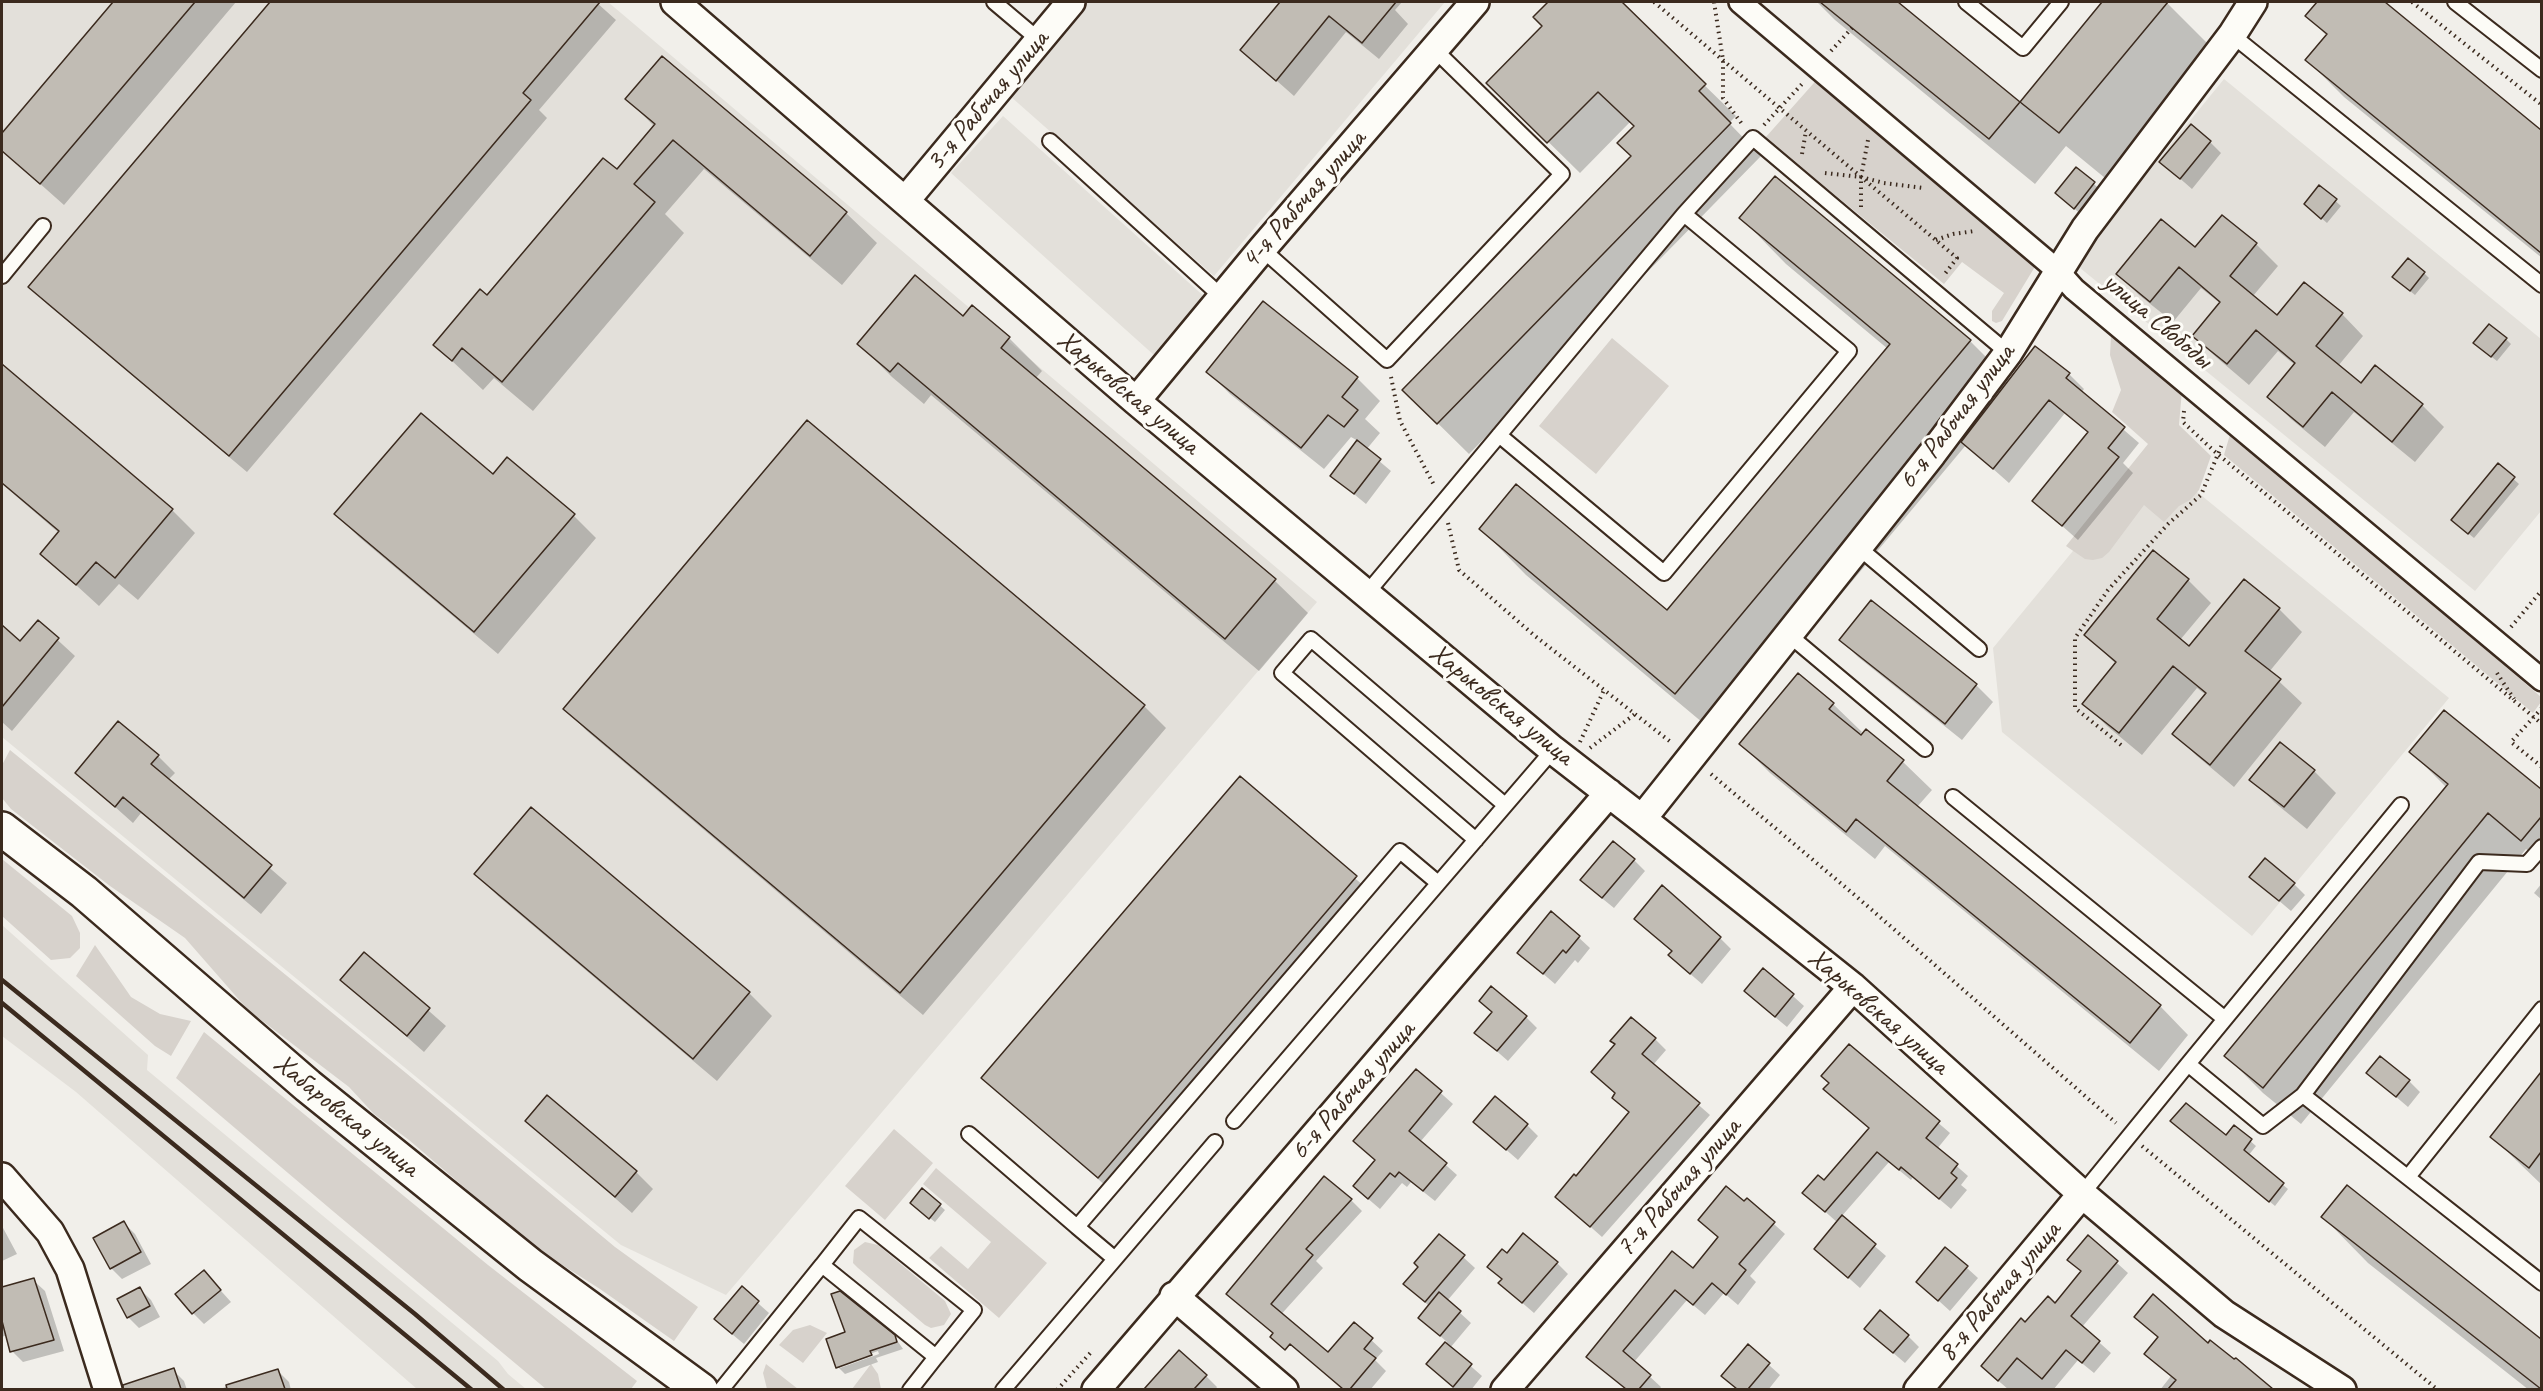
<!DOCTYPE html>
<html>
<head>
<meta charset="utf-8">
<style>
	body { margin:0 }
	#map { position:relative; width:2543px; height:1391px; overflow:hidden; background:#f1efea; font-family:Caveat,sans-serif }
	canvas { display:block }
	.frame { position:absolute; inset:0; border:3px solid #3b2a1e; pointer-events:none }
</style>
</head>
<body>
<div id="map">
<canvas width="2543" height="1391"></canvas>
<div class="frame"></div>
</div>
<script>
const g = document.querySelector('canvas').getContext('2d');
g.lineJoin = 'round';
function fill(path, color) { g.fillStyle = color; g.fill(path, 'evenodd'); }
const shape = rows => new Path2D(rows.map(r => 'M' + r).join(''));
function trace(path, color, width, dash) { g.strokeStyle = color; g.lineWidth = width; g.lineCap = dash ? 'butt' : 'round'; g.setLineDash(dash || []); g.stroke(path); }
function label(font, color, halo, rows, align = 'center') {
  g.font = font + ' Caveat,sans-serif'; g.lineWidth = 6; g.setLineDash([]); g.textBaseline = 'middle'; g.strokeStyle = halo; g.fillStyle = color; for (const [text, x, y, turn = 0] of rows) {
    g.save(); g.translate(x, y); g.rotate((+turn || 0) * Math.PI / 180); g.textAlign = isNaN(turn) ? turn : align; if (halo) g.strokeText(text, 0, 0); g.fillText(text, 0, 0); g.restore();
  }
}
const built = shape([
	[2,2,608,2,1317,602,726,1295,621,1245,2,737],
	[1087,2,1445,2,1214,276,1010,96],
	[2224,79,2541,339,2541,511,2475,591,2074,263],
	[1003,116,1207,299,1155,356,951,173],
	[2152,455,2449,698,2252,936,2002,732,1993,648],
	[2,925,148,1055,147,1070,498,1361,508,1374,526,1389,417,1389,76,1092,2,1036]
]);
const green = shape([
	[1821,75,2039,260,2002,321,1996,323,1992,321,1992,311,2004,293,1962,262,1944,284,1765,138],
	[2058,287,2182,390,2179,425,2211,456,2199,490,2190,500,2179,506,2164,522,2144,505,2109,552,2102,558,2093,560,2085,559,2066,546,2148,444,2112,412,2121,390,2110,355,2111,336,2058,292],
	[1612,338,1669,386,1596,474,1539,426],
	[2231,431,2541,697,2541,702,2533,713,2224,455],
	[10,750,406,1073,615,1247,698,1307,674,1341,600,1289,534,1247,409,1140,374,1114,349,1087,248,1010,185,938,110,886,11,809,2,798,2,765],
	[2,859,72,916,80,933,80,948,70,958,51,960,2,916],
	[95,945,131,997,160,1014,191,1021,171,1056,155,1046,76,976],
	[204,1032,488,1265,637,1381,631,1389,546,1389,334,1212,176,1078],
	[894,1129,933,1163,885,1220,845,1186],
	[936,1168,1047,1263,999,1318,929,1258,941,1246,968,1269,991,1242,923,1184],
	[865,1242,878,1245,945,1301,951,1314,944,1325,931,1328,925,1325,858,1268,853,1263,854,1250],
	[810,1325,827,1333,803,1363,779,1345,793,1330],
	[766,1364,798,1389,767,1389,763,1373],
	[871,1364,878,1374,881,1389,852,1389]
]);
const shadow = shape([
	[115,2,236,2,64,205,2,150,2,135],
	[272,2,596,2,616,20,539,110,547,118,247,472,47,304,30,287],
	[1282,2,1402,2,1395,10,1408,24,1379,59,1346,32,1294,96,1242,50],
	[1551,2,1619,2,1736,116,1729,123,1761,156,1469,454,1404,390,1632,156,1635,127,1630,122,1580,173,1520,114,1543,27,1535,17],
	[1817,2,1895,2,2020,104,2104,2,2166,2,2212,48,2105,178,2066,146,2035,184,1835,20],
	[2319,2,2382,2,2542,132,2542,258,2344,97,2307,60,2327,36,2307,16],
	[662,58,846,213,877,243,842,285,704,169,665,214,684,233,533,411,494,378,483,390,435,345,617,172,655,127,627,99],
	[2210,142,2221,153,2192,189,2161,162],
	[2077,169,2105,194,2086,219,2057,193],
	[2320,187,2341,206,2327,223,2311,209],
	[2222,217,2256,244,2278,266,2253,296,2278,317,2305,284,2342,314,2363,336,2338,366,2361,385,2376,367,2422,405,2444,427,2415,462,2354,412,2325,447,2291,419,2269,397,2295,365,2278,351,2249,385,2216,357,2194,336,2221,304,2201,288,2173,322,2139,295,2118,274,2195,250],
	[1741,218,1970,341,2010,381,2036,348,2069,374,2084,389,2081,393,2139,443,2123,463,2133,473,2078,540,2034,501,2089,433,2065,413,2009,483,1966,445,1721,738,1526,575,1481,529,1667,612,1888,349,1786,264],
	[2424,273,2429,278,2415,295,2399,282],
	[963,318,1009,338,1042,371,1035,379,1275,581,1308,613,1259,671,931,395,924,404,892,377,859,344],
	[2506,339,2511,344,2497,361,2480,348],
	[4,368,172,510,195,533,138,600,119,584,99,606,42,554,59,533,2,484,2,370],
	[1208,372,1357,378,1380,401,1365,419,1380,433,1366,450,1391,471,1366,504,1332,476,1358,441,1351,437,1324,469,1230,394],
	[2498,465,2519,484,2474,538,2458,525],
	[493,476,573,515,596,538,498,654,359,537,336,514],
	[2154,552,2188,580,2211,603,2180,640,2189,648,2244,581,2279,609,2302,632,2269,672,2302,703,2234,787,2197,756,2174,734,2206,695,2197,688,2142,755,2107,726,2084,703,2116,664,2086,635],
	[38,622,75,656,12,731,2,722,2,627,21,643],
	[1841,640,1976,685,1993,702,1962,740,1858,657],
	[1833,704,1862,732,1859,735,1861,737,1867,731,1903,762,1932,790,1917,807,2160,1006,2188,1035,2159,1071,1885,846,1875,859,1770,773,1741,744],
	[1144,706,1166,728,923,1015,587,731,565,709],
	[2445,712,2542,791,2542,862,2526,849,2301,1124,2263,1093,2226,1056,2447,788,2411,752],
	[158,756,175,773,168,780,287,883,261,914,141,813,133,823,77,773],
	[2314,771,2336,793,2307,829,2274,802,2252,779],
	[1240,778,1373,894,1115,1194,983,1078],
	[531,809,749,993,772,1016,717,1081,498,896,476,874],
	[1634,860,1645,871,1614,908,1593,891],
	[2251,877,2294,884,2305,895,2291,911],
	[2542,883,2542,900,2534,893],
	[1552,913,1590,948,1578,963,1575,960,1555,984,1519,953],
	[1636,919,1720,938,1731,949,1702,984,1681,966,1673,952],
	[364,954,446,1026,424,1052,342,980],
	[1764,970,1804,1006,1787,1027,1757,1002],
	[1493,1013,1526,1017,1537,1028,1508,1061,1476,1033],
	[1655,1039,1666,1050,1653,1065,1710,1115,1602,1237,1557,1197,1576,1178,1630,1113,1614,1097,1617,1094,1604,1083],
	[1849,1046,1950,1133,1937,1149,1968,1176,1961,1185,1967,1190,1951,1209,1913,1177,1911,1180,1889,1162,1841,1217,1886,1256,1860,1288,1816,1249,1838,1223,1804,1193,1824,1182,1870,1129,1825,1089],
	[1416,1071,1453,1104,1420,1142,1457,1175,1435,1201,1411,1182,1407,1187,1402,1183,1380,1209,1366,1197,1376,1161,1355,1141],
	[2368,1073,2409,1081,2420,1092,2408,1107],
	[2542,1075,2542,1185,2492,1137],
	[527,1121,636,1172,653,1189,632,1213],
	[1527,1125,1538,1136,1518,1160,1487,1133],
	[2178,1126,2226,1137,2234,1127,2256,1146,2248,1156,2288,1189,2275,1206],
	[2347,1187,2542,1340,2542,1390,2529,1390,2368,1263,2323,1217],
	[922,1190,945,1210,935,1222,917,1208],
	[1351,1200,1362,1211,1316,1261,1323,1268,1268,1329,1228,1294],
	[1747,1200,1785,1234,1750,1276,1756,1282,1738,1305,1724,1293,1705,1315,1687,1300,1634,1362,1661,1387,1659,1390,1626,1390,1588,1357,1693,1270,1720,1238,1700,1220],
	[124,1223,135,1234,151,1264,122,1279,111,1268],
	[2,1226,17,1254,2,1261],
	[1440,1236,1475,1268,1447,1301,1471,1323,1450,1348,1482,1376,1471,1390,1456,1390,1428,1364,1447,1342,1420,1318,1429,1306,1405,1284,1420,1267],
	[2088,1237,2128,1273,2082,1327,2111,1353,2094,1373,2078,1360,2053,1390,2009,1390,1994,1377,2026,1324,2056,1305,2082,1272,2069,1260],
	[1946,1249,1978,1278,1950,1311,1918,1282],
	[1507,1255,1557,1263,1568,1274,1534,1313,1512,1294,1503,1280],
	[204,1272,231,1302,204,1324,193,1313],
	[33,1280,45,1291,64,1351,23,1362,12,1351,7,1335,2,1337,2,1289],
	[140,1289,151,1300,160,1317,139,1328,128,1317],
	[742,1289,769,1313,744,1344,727,1330],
	[840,1293,894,1336,903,1349,876,1358,878,1362,845,1374,838,1367,828,1340,846,1333,833,1295],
	[878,1351,879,1354,840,1368,840,1365],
	[1354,1324,1383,1351,1375,1360,1386,1371,1370,1390,1343,1390,1287,1340,1328,1354],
	[1908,1336,1919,1347,1905,1363,1878,1340],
	[2160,1338,2208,1345,2234,1362,2236,1360,2271,1390,2160,1390,2171,1376,2157,1365],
	[1748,1346,1780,1375,1768,1390,1737,1390,1723,1376],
	[173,1370,184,1381,187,1390,152,1390,148,1378],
	[277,1370,289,1382,291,1390,217,1390],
	[1206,1376,1217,1387,1215,1390,1158,1390,1152,1383]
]);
const building = shape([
	[113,2,195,2,40,184,2,151,2,133,113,2],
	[270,2,600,2,523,93,531,100,229,456,28,287,270,2],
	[1280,2,1396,2,1362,43,1329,16,1276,81,1240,50,1280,2],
	[1548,2,1622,2,1706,84,1699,91,1731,123,1437,424,1402,390,1631,156,1617,143,1634,126,1598,92,1547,143,1486,83,1542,26,1533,17,1548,2],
	[1820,2,1898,2,2020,102,1989,139,1820,2],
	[2102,2,2168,2,2059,133,2020,102,2102,2],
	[2317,2,2385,2,2541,130,2541,253,2305,60,2327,34,2305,16,2317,2],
	[662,56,847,212,810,256,673,140,634,184,655,202,502,382,462,348,452,361,433,345,480,289,487,295,603,158,617,169,655,124,625,99,662,56],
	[2191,124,2211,141,2180,179,2159,162,2191,124],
	[2076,167,2095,182,2074,209,2055,193,2076,167],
	[1775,176,1971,340,1675,694,1479,529,1516,484,1667,610,1776,480,1890,344,1739,218,1775,176],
	[2319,185,2337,199,2321,219,2304,204,2319,185],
	[2222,215,2257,243,2230,276,2277,315,2304,282,2343,313,2316,346,2361,383,2375,365,2423,404,2392,442,2332,392,2303,427,2267,397,2295,363,2256,330,2227,364,2192,336,2220,302,2179,267,2150,302,2116,274,2161,219,2195,247,2222,215],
	[2408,258,2425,272,2410,291,2392,277,2408,258],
	[915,275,963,316,972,305,1010,337,1001,348,1276,579,1225,639,898,363,890,372,857,344,915,275],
	[1263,301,1358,377,1342,397,1358,410,1344,427,1328,415,1301,448,1206,372,1263,301],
	[2489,324,2507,338,2491,357,2473,343,2489,324],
	[2035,346,2070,373,2066,378,2125,427,2108,448,2119,457,2062,526,2032,501,2088,432,2049,400,1993,469,1961,442,2035,346],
	[2,364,173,509,115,578,96,562,76,585,40,554,59,531,2,483,2,364],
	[421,413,493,474,507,457,575,514,474,632,334,514,421,413],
	[807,420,1145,705,900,993,563,709,807,420],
	[1357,440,1381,459,1354,494,1330,476,1357,440],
	[2498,463,2515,477,2468,534,2451,520,2498,463],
	[2153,550,2189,579,2157,619,2189,646,2244,579,2280,608,2245,651,2281,679,2210,765,2172,734,2206,693,2173,666,2119,733,2082,704,2116,662,2084,635,2153,550],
	[1871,600,1977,684,1945,724,1839,640,1871,600],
	[38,620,59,638,2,707,2,625,20,641,38,620],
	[1798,673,1834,703,1829,709,1861,735,1866,729,1904,760,1887,781,2161,1005,2130,1043,1856,819,1846,832,1739,744,1798,673],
	[2444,710,2541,789,2541,817,2521,841,2488,813,2263,1088,2224,1056,2448,784,2409,752,2444,710],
	[118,721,159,755,151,764,272,865,244,898,123,797,115,807,75,773,118,721],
	[2280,742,2315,770,2284,807,2249,780,2280,742],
	[1240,776,1357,876,1098,1178,981,1078,1240,776],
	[531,807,750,992,693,1059,474,874,531,807],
	[1613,841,1635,859,1602,898,1580,880,1613,841],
	[2265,858,2295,883,2279,901,2249,877,2265,858],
	[1662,885,1721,937,1690,974,1668,955,1672,951,1634,919,1662,885],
	[1551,911,1580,936,1566,953,1563,950,1543,974,1517,953,1551,911],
	[364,952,430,1008,407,1036,340,980,364,952],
	[1763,968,1794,994,1775,1017,1744,991,1763,968],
	[1491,986,1527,1016,1497,1051,1474,1033,1492,1012,1479,1001,1491,986],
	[1631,1017,1656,1038,1642,1054,1700,1103,1590,1227,1555,1197,1574,1174,1576,1176,1629,1112,1612,1098,1615,1093,1591,1072,1615,1044,1610,1041,1631,1017],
	[1849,1044,1940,1121,1926,1138,1958,1164,1951,1173,1957,1178,1939,1199,1901,1167,1899,1170,1877,1152,1825,1212,1802,1193,1818,1175,1824,1180,1869,1128,1823,1089,1829,1083,1821,1076,1849,1044],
	[2380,1056,2410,1080,2396,1097,2366,1073,2380,1056],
	[1416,1069,1442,1091,1409,1131,1447,1163,1423,1191,1399,1172,1395,1177,1390,1173,1368,1199,1353,1186,1375,1160,1353,1141,1416,1069],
	[2541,1072,2541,1152,2529,1168,2490,1137,2541,1072],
	[547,1095,637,1171,615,1197,525,1121,547,1095],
	[1495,1096,1528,1124,1506,1150,1473,1122,1495,1096],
	[2186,1103,2226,1135,2234,1125,2252,1139,2244,1150,2284,1183,2269,1202,2170,1121,2186,1103],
	[1324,1176,1352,1199,1306,1249,1313,1255,1271,1304,1328,1352,1354,1322,1373,1338,1364,1349,1376,1358,1350,1389,1343,1389,1290,1344,1285,1350,1270,1337,1273,1333,1226,1294,1324,1176],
	[2347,1185,2541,1339,2541,1389,2321,1217,2347,1185],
	[1726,1186,1744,1201,1747,1198,1775,1222,1739,1264,1746,1270,1726,1295,1712,1283,1693,1305,1675,1290,1623,1351,1651,1375,1639,1389,1626,1389,1586,1357,1672,1251,1693,1268,1718,1237,1698,1220,1726,1186],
	[922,1188,941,1204,929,1219,910,1203,922,1188],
	[1842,1215,1876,1244,1848,1278,1814,1249,1842,1215],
	[124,1221,141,1252,110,1269,93,1238,124,1221],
	[1523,1233,1558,1262,1522,1303,1498,1283,1502,1279,1487,1267,1502,1249,1507,1253,1523,1233],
	[1439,1234,1465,1255,1425,1302,1403,1284,1418,1267,1414,1263,1439,1234],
	[2088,1235,2118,1261,2071,1316,2100,1341,2082,1363,2066,1350,2042,1379,2017,1358,1998,1381,1981,1366,2021,1318,2025,1322,2048,1296,2055,1303,2081,1271,2067,1260,2088,1235],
	[1945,1247,1968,1266,1938,1301,1916,1282,1945,1247],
	[204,1270,221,1290,192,1314,175,1294,204,1270],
	[34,1278,54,1340,10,1352,2,1321,2,1287,34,1278],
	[742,1286,759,1301,732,1334,714,1319,742,1286],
	[140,1287,150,1306,127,1318,117,1299,140,1287],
	[840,1291,895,1335,897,1342,870,1351,872,1355,836,1368,826,1339,845,1332,831,1294,840,1291],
	[1439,1292,1461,1311,1440,1336,1418,1318,1439,1292],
	[2153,1294,2208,1343,2210,1340,2234,1359,2236,1358,2273,1389,2168,1389,2176,1380,2144,1354,2158,1337,2134,1317,2153,1294],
	[1880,1310,1909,1335,1893,1353,1864,1329,1880,1310],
	[1445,1342,1472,1364,1453,1387,1426,1364,1445,1342],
	[1748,1344,1770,1363,1748,1389,1737,1389,1721,1376,1748,1344],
	[1179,1350,1207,1375,1194,1389,1144,1389,1179,1350],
	[174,1368,181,1389,123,1389,123,1385,174,1368],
	[278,1369,285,1389,227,1389,226,1385,278,1369]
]);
const path = shape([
	[1654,2,1957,258,1944,275],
	[1714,2,1723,60,1723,98,1742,124],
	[2412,2,2542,105],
	[1831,51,1852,28],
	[1764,125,1802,84],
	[1802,154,1806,131],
	[1825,173,1861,177,1884,183,1924,188],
	[1861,207,1861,177,1868,140],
	[1936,240,1953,234,1975,231],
	[1391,377,1400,421,1434,485],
	[2184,411,2183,422,2214,451,2542,724],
	[1448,523,1459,570,1535,636,1672,743],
	[2511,627,2542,590],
	[2497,673,2514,699],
	[2542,708,2511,742,2542,767],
	[1580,742,1604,690],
	[2121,745,2075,708,2075,638,2108,590,2168,524,2201,495,2223,442],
	[1590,748,1635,714],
	[1711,774,1857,897,2116,1123],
	[2142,1146,2438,1390],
	[1057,1390,1093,1350],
	[2533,1390,2535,1386]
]);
const service = shape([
	[994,2,1039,40],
	[1966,2,2023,48,2061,2],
	[2455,2,2542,70],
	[2232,35,2542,285],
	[1050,141,1222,297],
	[1262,249,1387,360,1562,174,1434,49],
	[2,276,43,226],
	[1499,435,1664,573,1849,351,1684,214],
	[1858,547,1979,649],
	[1367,593,1684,214,1753,138,2008,353],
	[1789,635,1925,749],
	[1953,797,2225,1019],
	[1476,840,1282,673,1311,639,1505,805],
	[2188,1064,2401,805],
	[2303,1095,2542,1283],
	[1234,1121,1553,750],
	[969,1134,1077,1227],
	[1215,1142,1115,1259,1077,1227,1400,851,1438,883],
	[2408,1177,2542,1009],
	[2082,1194,2188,1064,2263,1126,2303,1095,2479,862,2527,864,2542,847],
	[822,1265,859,1218,974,1310,936,1357],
	[721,1390,822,1265,936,1357,910,1390],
	[1003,1390,1115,1259]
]);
const pedestrian = shape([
	[1740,2,2057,270,2074,289,2542,680]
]);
const minor = shape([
	[675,2,1136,401,1553,750,1642,819,1853,987,2082,1194,2224,1314,2342,1390],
	[905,201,1071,2],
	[1136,401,1262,249,1475,2],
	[1642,819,1932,454,2008,353,2085,229,2232,35,2253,2],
	[2,1177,50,1232,70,1269,108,1390],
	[1174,1296,1284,1390],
	[1096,1390,1609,793],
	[1505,1390,1853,987],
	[1918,1390,2082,1194]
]);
const secondary = shape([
	[2,829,84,892,308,1086,530,1265,701,1390]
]);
const rail = shape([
	[2,980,415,1314,504,1390],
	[2,1003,472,1390]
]);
const streetNames = [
	["3-я Рабочая улица",988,101,-50],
	["4-я Рабочая улица",1304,200,-49],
	["улица Свободы",2157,321,40],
	["Харьковская улица",1128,393,40],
	["6-я Рабочая улица",1957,417,-53],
	["Харьковская улица",1501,705,39],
	["Харьковская улица",1878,1012,41],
	["6-я Рабочая улица",1353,1091,-49],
	["Хабаровская улица",346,1116,39],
	["7-я Рабочая улица",1679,1188,-49],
	["8-я Рабочая улица",2000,1292,-50]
];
fill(built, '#e3e0da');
fill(green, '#d7d2cc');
fill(shadow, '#0003');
fill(building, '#c1bcb4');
trace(building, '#3b2a1e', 1.5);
trace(service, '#3b2a1e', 18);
trace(pedestrian, '#3b2a1e', 26);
trace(minor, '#3b2a1e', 32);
trace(secondary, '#3b2a1e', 38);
trace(path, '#3b2a1e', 4, [1.5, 4.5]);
trace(service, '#fdfcf7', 14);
trace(pedestrian, '#fdfcf7', 21);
trace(minor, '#fdfcf7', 27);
trace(secondary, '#fdfcf7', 33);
trace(rail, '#3b2a1e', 4.5);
label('28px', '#3b2a1e', '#fdfcf7', streetNames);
</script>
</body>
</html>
